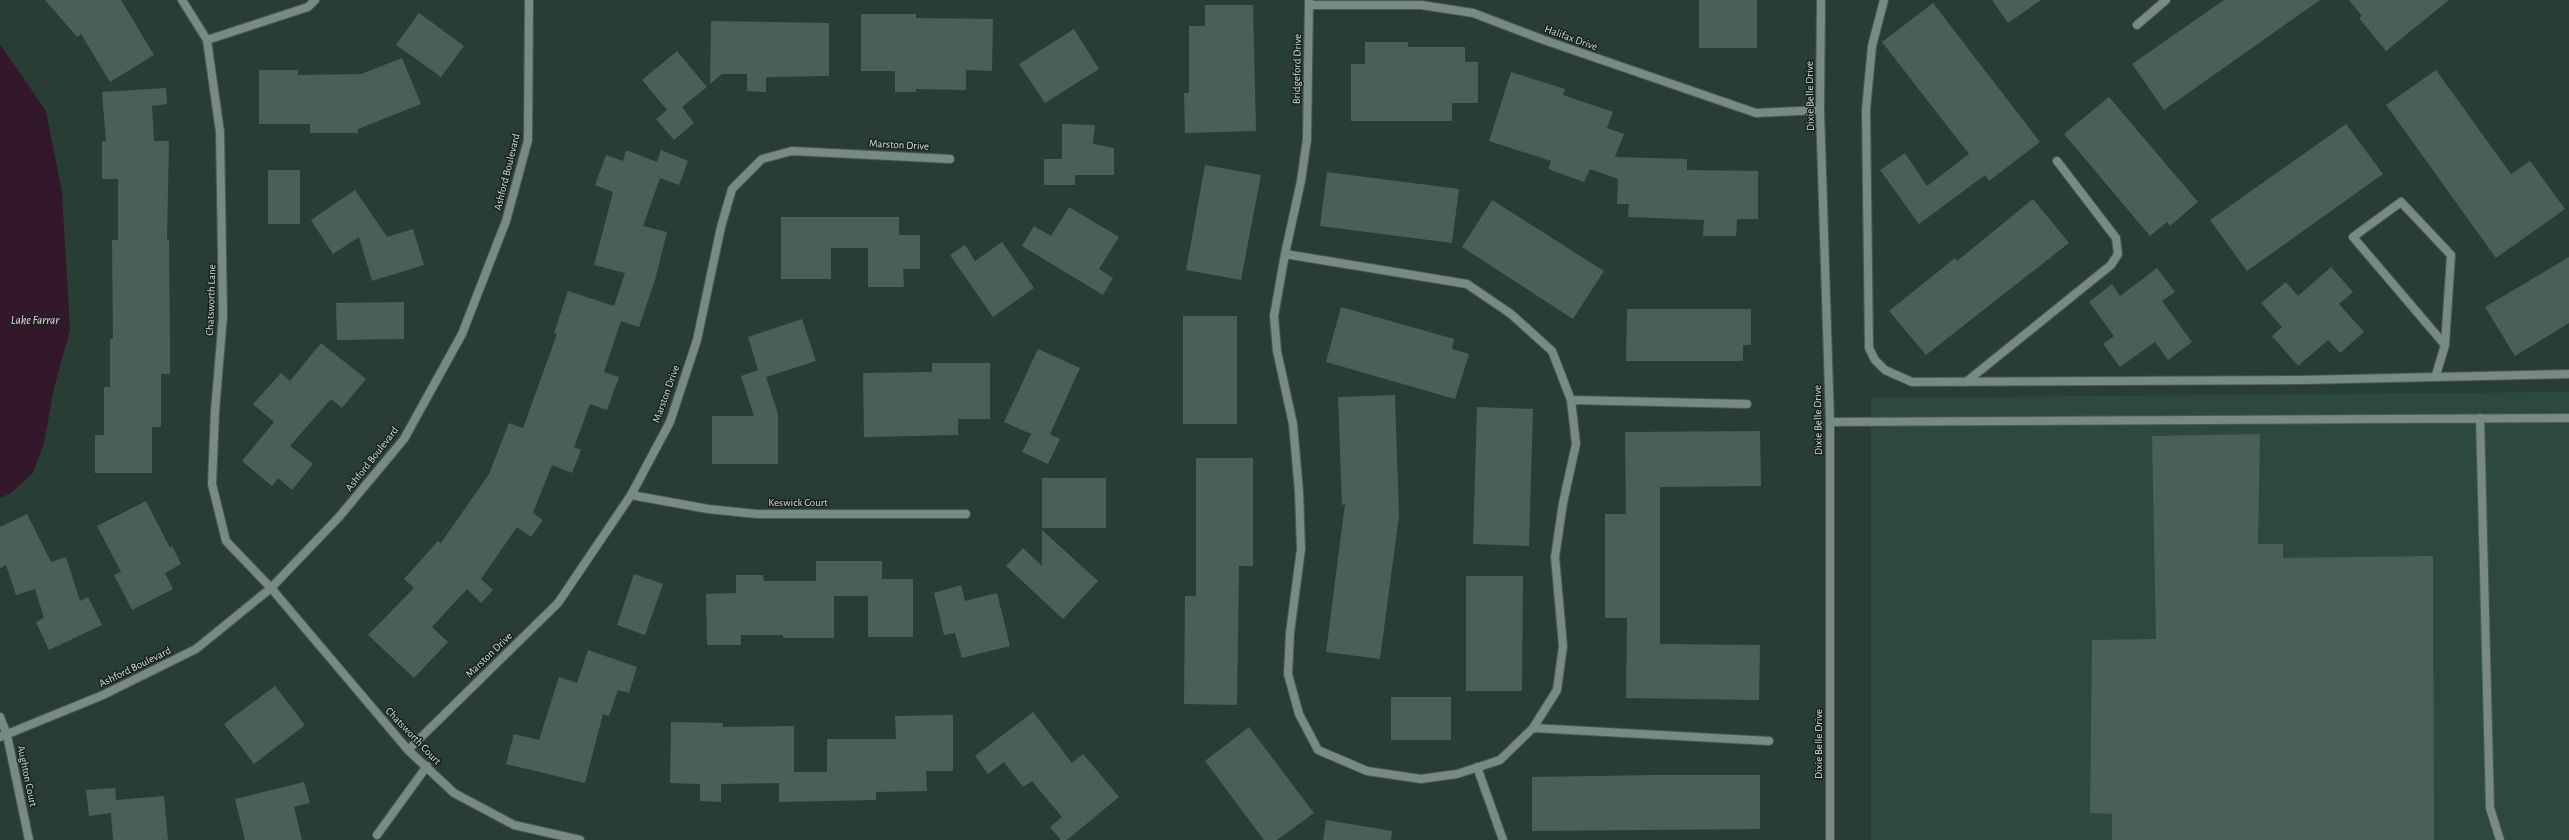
<!DOCTYPE html>
<html>
<head>
<meta charset="utf-8">
<style>
	body { margin:0 }
	canvas { display:block; background:#283d34 }
</style>
</head>
<body>
<canvas width="2569" height="840"></canvas>
<script>
const g = document.querySelector('canvas').getContext('2d');
g.lineJoin = 'round';
function fill(path, color) { g.fillStyle = color; g.fill(path, 'evenodd'); }
const shape = rows => new Path2D(rows.map(r => 'M' + r).join(''));
function trace(path, color, width, dash) { g.strokeStyle = color; g.lineWidth = width; g.lineCap = dash ? 'butt' : 'round'; g.setLineDash(dash || []); g.stroke(path); }
function label(font, color, halo, rows, align = 'center') {
  g.font = font + ' "Alegreya Sans",sans-serif'; g.lineWidth = 3; g.setLineDash([]); g.textBaseline = 'middle'; g.strokeStyle = halo; g.fillStyle = color; for (const [text, x, y, turn = 0] of rows) {
    g.save(); g.translate(x, y); g.rotate((+turn || 0) * Math.PI / 180); g.textAlign = isNaN(turn) ? turn : align; if (halo) g.strokeText(text, 0, 0); g.fillText(text, 0, 0); g.restore();
  }
}
const built = shape([
	[2569,392,2569,840,1871,840,1871,398]
]);
const water = shape([
	[0,44,46,111,62,192,70,330,54,388,44,443,33,473,11,493,0,498]
]);
const building = shape([
	[45,0,121,0,154,55,110,82,81,34,77,37],
	[1699,0,1757,0,1757,48,1699,48],
	[1992,0,2041,0,2008,23],
	[2224,0,2320,0,2164,110,2132,64],
	[2349,0,2449,0,2386,51,2359,18,2362,16],
	[1933,3,2040,142,1989,181,1985,175,1919,224,1880,170,1905,153,1927,186,1969,154,1882,42],
	[1205,5,1253,5,1256,131,1185,133,1184,93,1189,93,1189,26,1205,26],
	[419,13,464,46,441,77,396,45],
	[861,14,916,14,916,18,993,19,992,71,966,70,966,90,916,89,916,92,895,92,895,71,861,71],
	[711,21,829,23,829,76,766,77,766,92,747,91,747,74,722,74,710,84],
	[1074,29,1099,69,1045,103,1019,64],
	[1365,42,1408,42,1408,47,1465,47,1465,62,1478,62,1478,103,1452,103,1452,121,1351,121,1351,64,1365,64],
	[677,51,707,87,682,107,694,123,674,140,656,119,667,110,642,80],
	[402,58,421,104,358,129,358,133,310,133,310,124,259,124,259,70,298,70,298,75,361,74],
	[2436,70,2511,174,2530,161,2565,209,2496,258,2386,105],
	[1511,72,1565,89,1563,95,1613,112,1607,128,1624,134,1615,157,1687,159,1687,170,1758,171,1758,219,1737,219,1736,236,1703,236,1704,220,1628,217,1629,204,1617,204,1618,179,1590,169,1584,182,1548,169,1551,161,1489,141],
	[166,88,167,104,152,106,154,141,169,141,167,240,169,240,170,339,170,374,161,374,161,427,152,427,152,473,95,473,95,435,104,435,104,387,110,387,110,339,113,339,112,240,118,240,118,179,102,179,102,141,106,141,102,92],
	[2109,97,2198,202,2170,226,2167,222,2150,236,2064,134],
	[1062,124,1095,125,1093,144,1114,148,1114,175,1075,175,1075,185,1044,185,1044,159,1062,159],
	[2346,124,2383,174,2247,271,2210,220],
	[626,150,657,162,661,150,688,161,679,185,660,178,643,226,667,232,655,280,639,327,621,321,604,372,619,377,607,410,590,404,574,447,581,450,572,473,552,465,533,513,543,520,531,537,517,527,481,579,493,590,481,603,467,589,432,627,448,642,414,678,368,635,414,588,404,579,438,541,441,543,489,474,509,423,523,428,557,334,554,333,568,291,614,306,625,273,594,265,613,192,595,185,606,155,623,161],
	[1205,165,1261,175,1241,280,1186,270],
	[268,170,300,170,300,224,268,224],
	[1327,172,1459,189,1452,243,1320,226],
	[355,190,387,237,413,229,424,265,372,281,359,237,333,254,311,220],
	[2033,199,2069,243,1926,355,1889,311,1955,258,1957,261],
	[1492,200,1604,271,1573,319,1462,247],
	[1069,207,1119,237,1099,269,1113,278,1103,295,1022,246,1034,226,1051,236],
	[781,217,899,217,899,235,920,235,920,269,903,269,904,287,868,287,868,248,831,248,831,279,781,279],
	[1002,242,1034,288,993,317,950,255,965,245,975,261],
	[2569,257,2569,323,2515,356,2485,307],
	[2331,267,2353,292,2339,304,2364,332,2340,353,2328,340,2298,366,2272,336,2282,327,2261,303,2286,282,2298,296],
	[2157,268,2175,292,2162,301,2192,342,2168,360,2155,342,2120,367,2103,344,2114,336,2089,302,2112,284,2120,296],
	[404,302,404,339,337,340,336,303],
	[1341,307,1454,339,1452,349,1469,354,1455,399,1326,362],
	[1627,309,1751,309,1751,345,1743,345,1743,361,1626,361],
	[1183,316,1237,316,1237,424,1183,424],
	[802,319,816,361,766,377,778,414,778,464,712,464,712,416,754,416,741,376,758,370,748,337],
	[321,343,366,379,342,408,331,399,290,446,313,464,292,490,278,478,272,486,242,461,274,422,253,404,281,373,290,381],
	[1038,349,1080,368,1050,434,1060,439,1048,464,1022,452,1031,434,1004,422],
	[932,363,990,363,990,419,958,419,958,435,864,437,863,373,932,372],
	[1395,395,1399,516,1380,659,1326,652,1345,504,1342,505,1338,397],
	[1477,407,1533,409,1529,546,1473,544],
	[1760,431,1761,486,1660,487,1660,644,1760,645,1759,700,1626,698,1627,618,1605,618,1605,514,1626,514,1625,432],
	[2260,434,2258,544,2283,544,2283,558,2433,556,2434,840,2112,840,2112,814,2090,813,2092,640,2156,639,2152,436],
	[1196,458,1253,458,1253,566,1239,566,1237,705,1184,704,1185,596,1196,596],
	[1042,478,1106,478,1106,528,1042,528],
	[146,501,170,548,172,546,181,564,165,573,173,589,132,610,114,575,121,572,97,526],
	[27,514,51,562,66,557,80,601,88,597,102,625,49,650,36,622,44,618,35,589,16,595,6,565,0,568,0,527],
	[1042,530,1098,581,1063,619,1006,566,1023,548,1042,566],
	[816,561,882,561,882,579,913,579,913,637,868,637,868,596,834,596,834,638,783,638,783,635,741,635,741,645,707,645,706,594,736,593,736,575,763,575,764,581,816,581],
	[634,574,663,584,645,635,617,625],
	[1466,576,1523,576,1522,691,1466,691],
	[961,585,965,601,997,593,1010,646,962,658,955,633,944,635,934,593],
	[588,650,637,667,629,693,618,690,609,716,603,714,585,783,506,764,514,734,539,740,559,677,577,683],
	[275,686,305,725,254,764,224,724],
	[1391,697,1451,697,1451,740,1391,740],
	[1033,712,1072,763,1083,754,1119,797,1067,840,1061,840,1050,827,1062,817,1032,781,1023,787,1004,762,988,774,975,756],
	[953,715,953,771,926,771,927,791,876,792,876,800,779,802,779,783,721,784,721,802,700,801,700,784,670,783,671,722,723,723,723,727,794,726,794,772,827,772,827,739,896,739,895,716],
	[1249,727,1314,813,1277,840,1264,840,1205,761],
	[1655,775,1760,775,1760,829,1532,831,1532,777],
	[304,782,310,803,294,807,302,840,245,840,235,799],
	[115,788,116,800,164,796,168,840,113,840,111,813,89,816,86,790],
	[1326,820,1392,831,1391,840,1323,840]
]);
const service = shape([
	[1884,0,1872,46,1866,110,1869,348,1875,360,1885,370,1912,382,2303,380,2569,374],
	[2137,25,2166,0],
	[1285,254,1274,316,1277,351,1293,424,1299,492,1301,549,1290,633,1288,674,1299,714,1318,750,1367,771,1421,779,1457,774,1500,760,1533,728,1557,690,1563,646,1555,557,1563,503,1576,444,1571,400,1552,351,1511,314,1467,284,1285,254,1301,181,1307,139],
	[2436,375,2445,345,2353,237,2401,202,2451,255,2445,345],
	[1966,382,2111,265,2118,254,2116,238,2057,161],
	[1571,400,1747,404],
	[2480,418,2490,808,2500,840],
	[1830,422,2569,418],
	[1533,728,1769,741],
	[1477,767,1503,840]
]);
const minor = shape([
	[182,0,207,40,220,132,223,316,215,411,212,484,226,541,271,588,408,750,454,793,514,825,580,840],
	[1309,5,1421,5,1473,13,1544,40,1756,113,1820,110],
	[207,40,308,7,315,0],
	[1307,139,1309,1],
	[631,495,708,509,757,514,966,514],
	[0,717,7,735,29,840],
	[408,750,558,603,631,495,670,422,697,340,721,227,732,189,762,159,792,151,950,159],
	[377,835,427,766]
]);
const tertiary = shape([
	[1821,0,1820,110,1830,422,1830,840],
	[0,737,103,695,196,649,271,588,339,517,404,439,462,334,506,221,528,140,529,0]
]);
const streetNames = [
	["Halifax Drive",1571,38,20],
	["Bridgeford Drive",1297,69,-89],
	["Dixie Belle Drive",1810,96,-91],
	["Marston Drive",899,145,3],
	["Ashford Boulevard",507,172,-76],
	["Chatsworth Lane",211,300,-88],
	["Marston Drive",666,394,-70],
	["Dixie Belle Drive",1818,420,-91],
	["Ashford Boulevard",372,459,-52],
	["Keswick Court",798,503],
	["Marston Drive",489,655,-44],
	["Ashford Boulevard",135,667,-26],
	["Chatsworth Court",413,736,46],
	["Dixie Belle Drive",1819,744,-90],
	["Aughton Court",27,776,78]
];
const waterNames = [
	["Lake Farrar",35,320]
];
fill(built, '#2d493d');
fill(water, '#33182c');
fill(building, '#4a5f55');
trace(service, '#475a52', 10);
trace(minor, '#475a52', 10);
trace(tertiary, '#475a52', 10);
trace(service, '#798a82', 8);
trace(minor, '#798a82', 8);
trace(tertiary, '#798a82', 8);
label('11px', '#d3dfd9', '#18211d', streetNames);
label('italic 12px', '#fbcceb', '#18211d', waterNames);
</script>
</body>
</html>
